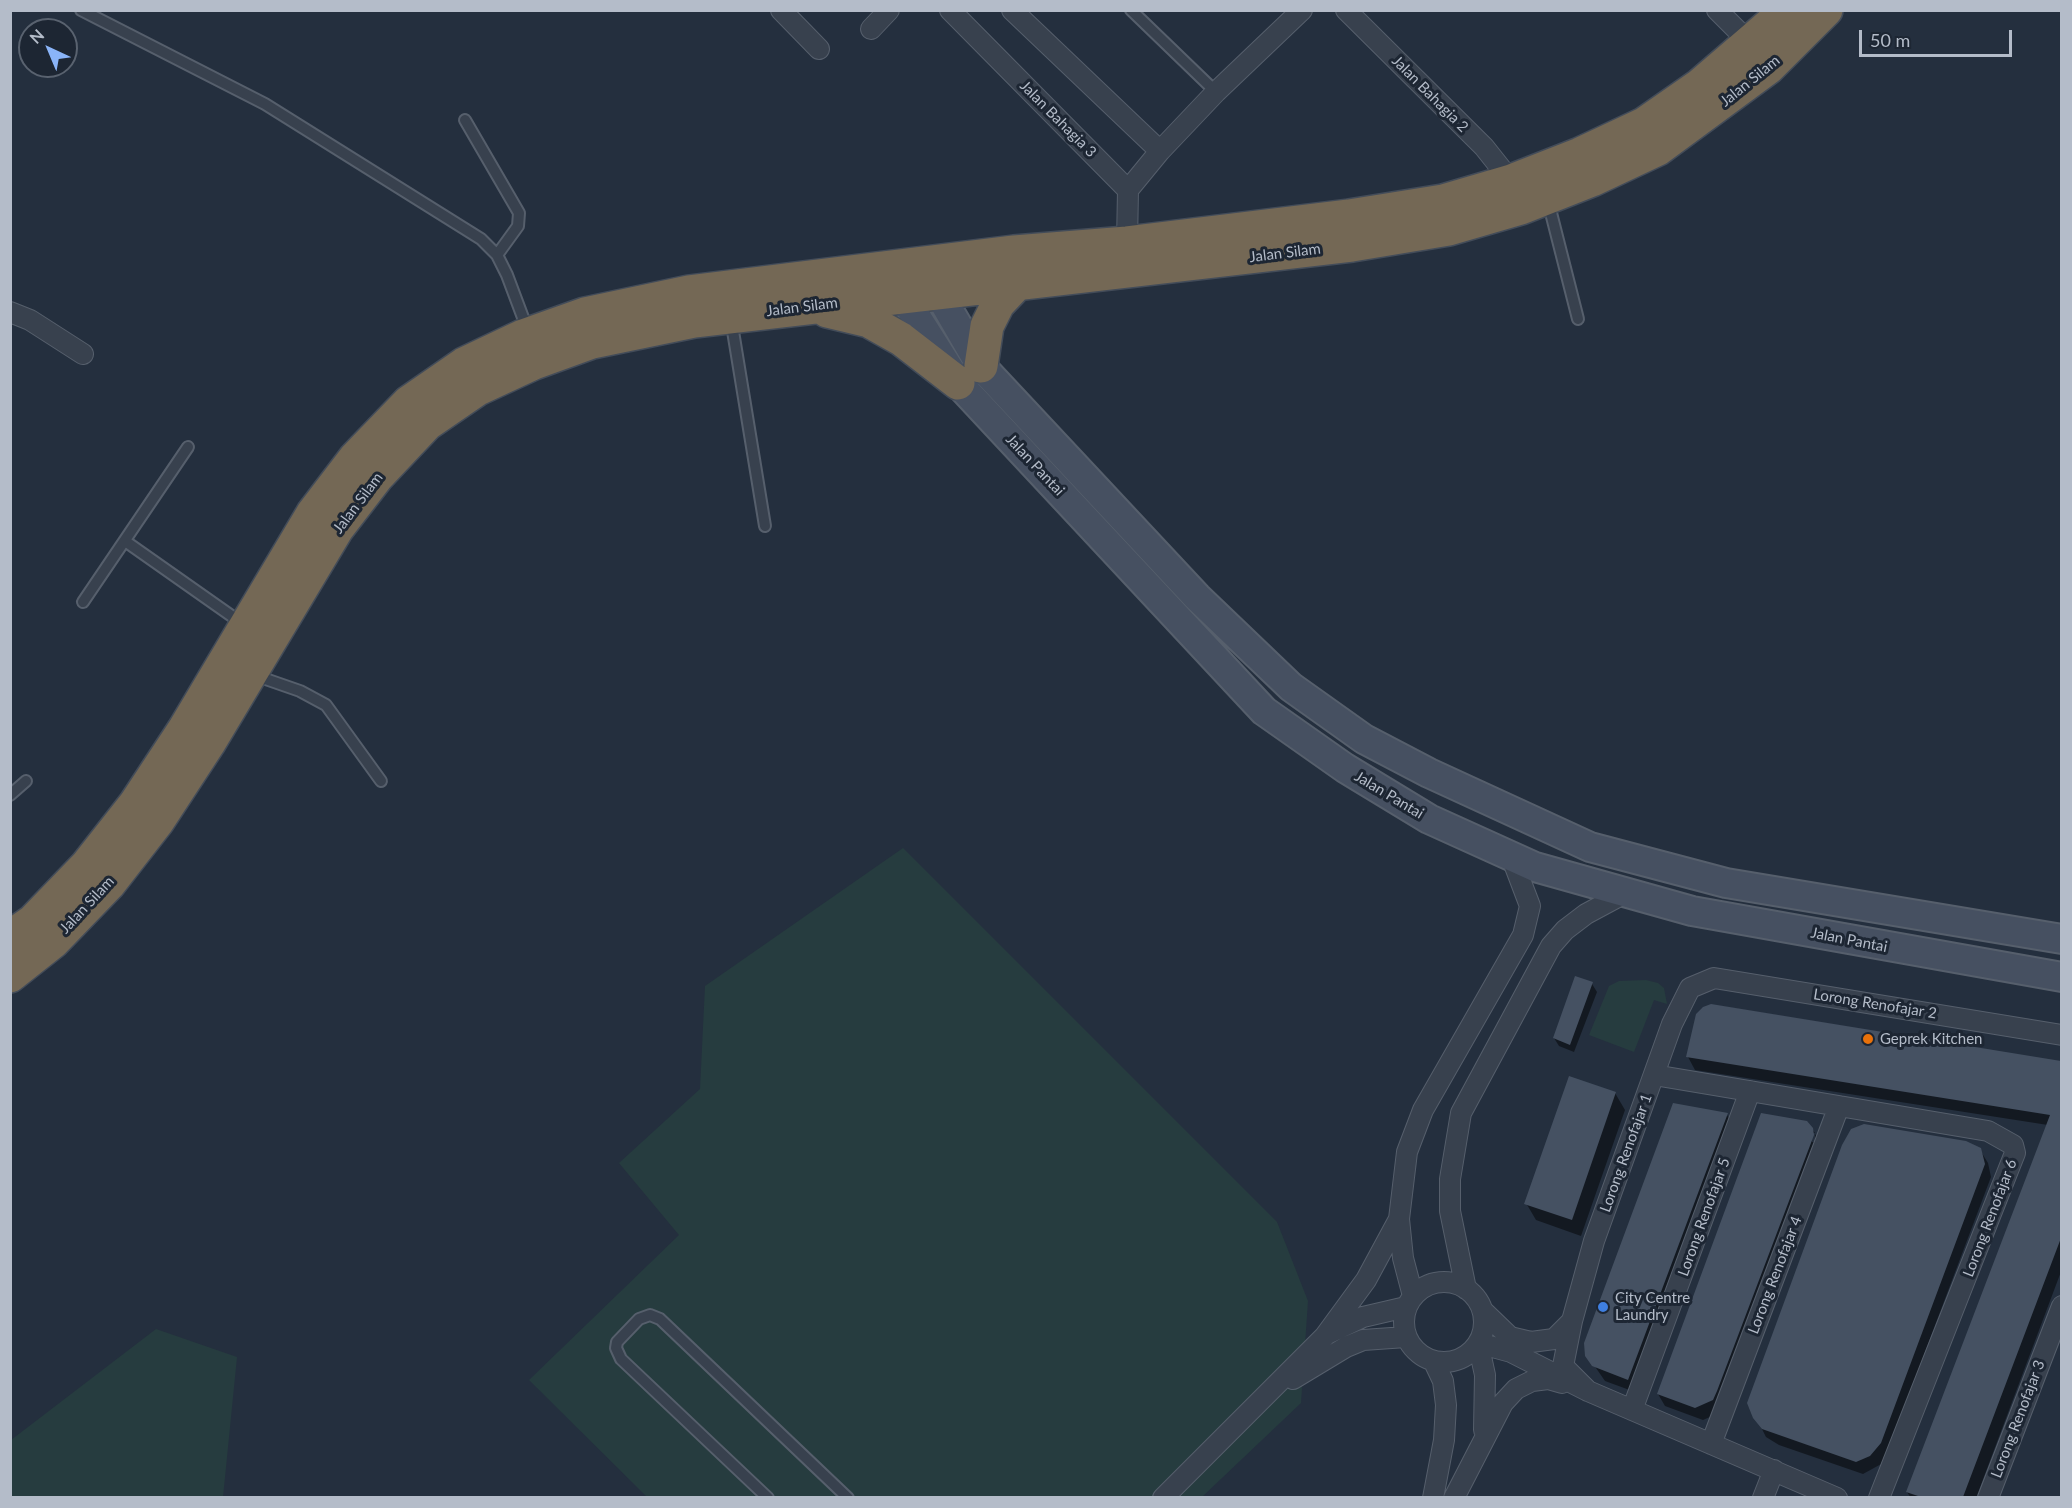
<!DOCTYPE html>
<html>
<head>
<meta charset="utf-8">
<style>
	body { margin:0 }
	#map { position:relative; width:2072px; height:1508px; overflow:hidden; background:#242f3e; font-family:Lato,sans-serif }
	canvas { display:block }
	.frame { position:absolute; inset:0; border:12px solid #b4bcc9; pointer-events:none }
	.north { position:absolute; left:18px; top:18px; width:60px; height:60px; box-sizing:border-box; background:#1d2633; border:2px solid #59626f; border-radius:50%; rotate:316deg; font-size:16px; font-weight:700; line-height:24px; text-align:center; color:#b4bcc9 }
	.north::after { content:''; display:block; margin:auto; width:21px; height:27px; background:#8ab4f8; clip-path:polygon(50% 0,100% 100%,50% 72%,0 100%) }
	.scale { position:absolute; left:1859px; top:30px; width:153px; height:27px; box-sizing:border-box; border:3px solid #b4bcc9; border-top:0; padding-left:8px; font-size:18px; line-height:21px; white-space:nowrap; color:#b4bcc9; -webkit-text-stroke:4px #1d2633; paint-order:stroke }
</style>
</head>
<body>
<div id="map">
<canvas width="2072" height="1508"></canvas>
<div class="frame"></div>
<div class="north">N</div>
<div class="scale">50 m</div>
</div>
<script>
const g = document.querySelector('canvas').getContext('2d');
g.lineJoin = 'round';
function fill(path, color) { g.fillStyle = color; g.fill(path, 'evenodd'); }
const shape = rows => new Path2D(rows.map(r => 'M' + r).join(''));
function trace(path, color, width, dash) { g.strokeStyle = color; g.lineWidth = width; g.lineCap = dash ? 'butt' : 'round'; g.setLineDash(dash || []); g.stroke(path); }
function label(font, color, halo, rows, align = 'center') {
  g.font = font + ' Lato,sans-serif'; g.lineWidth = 6; g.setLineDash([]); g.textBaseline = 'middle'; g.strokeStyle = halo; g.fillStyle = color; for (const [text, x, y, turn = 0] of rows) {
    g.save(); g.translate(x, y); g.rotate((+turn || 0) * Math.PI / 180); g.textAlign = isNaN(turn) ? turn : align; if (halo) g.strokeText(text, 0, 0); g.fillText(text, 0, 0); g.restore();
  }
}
const green = shape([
	[903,848,1277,1222,1308,1301,1301,1403,1202,1497,647,1497,529,1380,679,1235,619,1163,700,1089,705,986],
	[1646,980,1658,983,1664,988,1667,1004,1654,1000,1634,1052,1589,1035,1609,986,1619,981],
	[156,1329,237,1357,223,1497,11,1497,11,1440]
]);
const shadow = shape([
	[1592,984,1597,992,1574,1052,1559,1046,1554,1038],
	[1720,1006,2062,1062,2062,1269,1976,1498,1911,1498,1907,1492,2048,1125,1695,1070,1688,1057],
	[1615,1093,1625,1110,1581,1236,1536,1220,1526,1203],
	[1727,1115,1734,1127,1635,1392,1605,1381,1587,1355],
	[1812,1129,1815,1133,1812,1133,1812,1142,1815,1142,1815,1134,1820,1142,1719,1413,1703,1420,1665,1406,1658,1394],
	[1980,1150,1988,1163,1991,1177,1883,1463,1863,1474,1779,1445,1766,1437,1759,1423]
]);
const building = shape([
	[1575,976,1593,982,1570,1045,1553,1038],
	[1711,1004,2061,1061,2061,1238,1963,1497,1921,1497,1906,1492,2050,1115,1686,1057,1696,1014,1703,1007],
	[1569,1076,1616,1092,1572,1220,1524,1204],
	[1673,1103,1728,1113,1628,1380,1592,1366,1585,1356,1584,1343],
	[1761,1113,1807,1121,1813,1128,1814,1135,1717,1391,1713,1400,1695,1408,1657,1394],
	[1864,1124,1966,1141,1981,1148,1985,1164,1881,1443,1870,1456,1856,1462,1762,1429,1753,1418,1747,1403,1842,1145,1851,1129]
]);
const lane = shape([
	[81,10,265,104,481,239,497,255,507,275,528,331],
	[1131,10,1216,92],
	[465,120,519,213,518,226,497,255],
	[1548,201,1578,319],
	[731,319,765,526],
	[125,541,243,624],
	[83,602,188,447],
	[254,675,300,691,326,705,381,781],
	[10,795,26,781],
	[768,1498,621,1359,616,1348,617,1342,639,1319,650,1315,660,1319,848,1498]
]);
const street = shape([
	[781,10,819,49],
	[950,10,1128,190,1127,243],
	[1012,10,1160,151],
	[1346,10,1484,147,1511,181],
	[1717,10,1751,44],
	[871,29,889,10],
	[1128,190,1160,151,1216,92,1302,10],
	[10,312,30,320,83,354],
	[1654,1075,1988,1131,2013,1145,2015,1153,2011,1163,1879,1498],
	'1404 1322a40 40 0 1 1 80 0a40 40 0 1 1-80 0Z',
	[1466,1289,1450,1211,1450,1179,1461,1113,1551,946,1565,930,1586,914,1627,892],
	[1413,1296,1403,1258,1399,1219,1407,1152,1423,1110,1523,935,1530,906,1511,856],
	[1483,1311,1510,1337,1531,1342,1554,1339,1572,1321],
	[1327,1334,1363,1317,1406,1307],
	[1478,1343,1511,1352,1588,1391,1837,1498],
	[1478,1343,1485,1375,1484,1430],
	[1293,1379,1346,1347,1363,1340,1406,1337],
	[1588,1391,1563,1366,1572,1321,1594,1241,1672,1024,1690,988,1714,978,2062,1035],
	[1632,1410,1750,1091],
	[1711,1444,1839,1106],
	[1163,1498,1325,1336,1366,1280,1399,1219],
	[1433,1498,1444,1440,1446,1405,1443,1381,1434,1362],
	[1454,1498,1503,1403,1516,1389,1532,1381,1548,1379,1562,1383],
	[1763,1498,1774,1470],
	[1988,1498,2062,1306]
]);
const secondary = shape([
	[933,272,938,292,981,366,1197,597,1291,687,1364,739,1429,773,1590,847,1726,883,2062,939],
	[898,277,903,296,958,383,1264,711,1345,768,1429,819,1535,867,1692,911,2062,977]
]);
const highway = shape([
	[827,311,869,321,901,339,958,383],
	[981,366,987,326,998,304,1016,285],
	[10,937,33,921,87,865,135,804,185,728,313,513,355,458,409,402,464,364,523,336,585,314,689,292,1014,252,1127,243,1349,216,1443,201,1511,181,1580,154,1644,124,1700,85,1787,10],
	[10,976,53,942,109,884,158,821,209,743,337,529,377,477,427,424,478,389,534,363,592,342,694,321,1352,245,1449,229,1521,208,1592,180,1658,149,1768,68,1826,10]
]);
const markers = [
	[1868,1039,6,"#e8710a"],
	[1603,1307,6,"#3f7fe0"]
];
const streetNames = [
	["Jalan Silam",1750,81,-39],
	["Jalan Bahagia 2",1430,94,45],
	["Jalan Bahagia 3",1058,119,45],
	["Jalan Silam",1285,253,-7],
	["Jalan Silam",802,307,-7],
	["Jalan Pantai",1035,465,47],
	["Jalan Silam",358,503,-53],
	["Jalan Pantai",1389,795,31],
	["Jalan Silam",87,905,-47],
	["Jalan Pantai",1849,940,11],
	["Lorong Renofajar 2",1875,1004,9],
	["Lorong Renofajar 1",1626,1153,-70],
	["Lorong Renofajar 5",1704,1217,-70],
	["Lorong Renofajar 6",1990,1218,-69],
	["Lorong Renofajar 4",1775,1275,-69],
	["Lorong Renofajar 3",2018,1419,-69]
];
const poiNames = [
	["Geprek Kitchen",1880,1039],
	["City Centre",1615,1298],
	["Laundry",1615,1315]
];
fill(green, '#263c3f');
fill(shadow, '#0007');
fill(building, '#455162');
trace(lane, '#565f6c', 14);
trace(street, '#565f6c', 22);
trace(secondary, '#565f6c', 32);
trace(highway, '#434c59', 36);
trace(lane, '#38414e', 10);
trace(street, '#38414e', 20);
trace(secondary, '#465061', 28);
trace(highway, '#746855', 33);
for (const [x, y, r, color] of markers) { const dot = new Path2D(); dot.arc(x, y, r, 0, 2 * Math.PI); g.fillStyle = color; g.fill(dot); trace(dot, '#1d2633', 2); }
label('15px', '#b4bcc9', '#1d2633', streetNames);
label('15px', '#b4bcc9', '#1d2633', poiNames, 'left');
</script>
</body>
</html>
